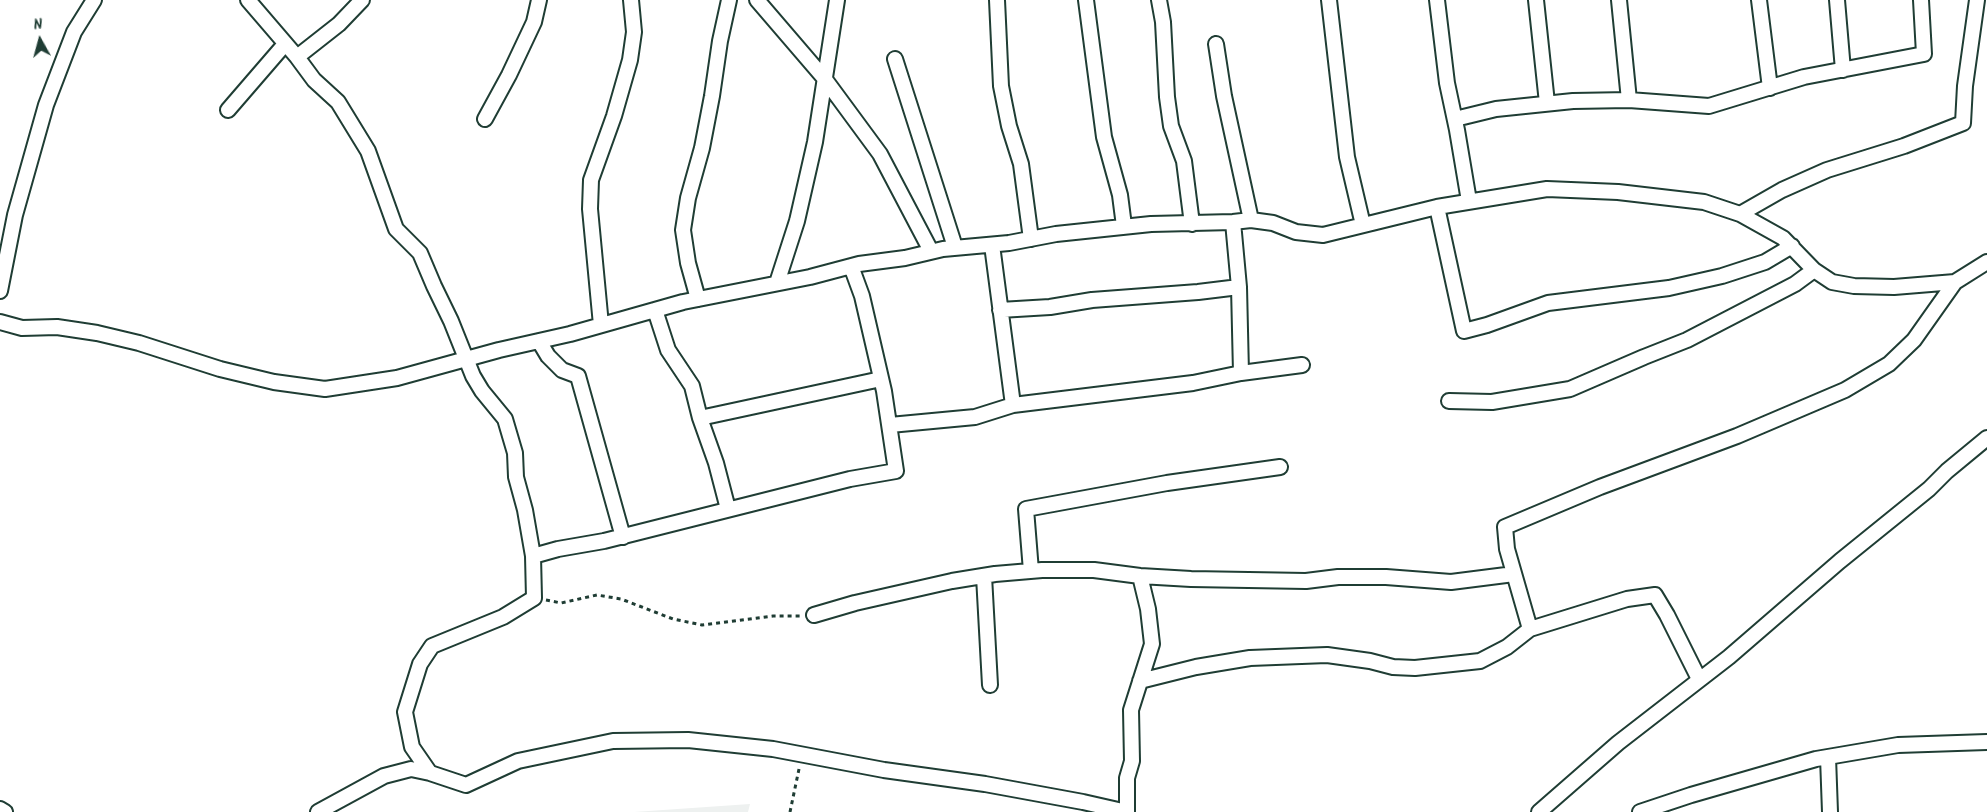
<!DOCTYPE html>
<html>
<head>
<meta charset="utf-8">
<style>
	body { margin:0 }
	#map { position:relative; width:1987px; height:812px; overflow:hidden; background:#fff; font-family:Kalam,sans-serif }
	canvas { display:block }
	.north { position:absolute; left:15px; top:15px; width:50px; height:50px; -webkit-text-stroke:4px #fff; paint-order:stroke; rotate:353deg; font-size:14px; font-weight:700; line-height:20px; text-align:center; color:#1f3d34 }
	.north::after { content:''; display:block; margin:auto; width:18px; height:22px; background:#1f3d34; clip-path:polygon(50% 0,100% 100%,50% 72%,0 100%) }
</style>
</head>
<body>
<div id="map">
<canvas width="1987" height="812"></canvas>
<div class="north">N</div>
</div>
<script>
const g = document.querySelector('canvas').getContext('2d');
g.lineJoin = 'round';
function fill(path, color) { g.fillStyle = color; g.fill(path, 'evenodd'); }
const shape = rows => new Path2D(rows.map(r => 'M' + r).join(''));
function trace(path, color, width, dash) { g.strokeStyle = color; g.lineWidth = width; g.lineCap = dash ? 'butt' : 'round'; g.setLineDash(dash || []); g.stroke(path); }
const built = shape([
	[750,804,748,812,634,812]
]);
const path = shape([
	[546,600,561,603,597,595,621,599,673,619,702,625,773,616,801,616],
	[790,812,799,769]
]);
const street = shape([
	[248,0,297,57,314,80,338,102,368,151,396,229,420,253,434,286,451,321,473,376,482,391,505,419,515,453,516,477,525,510,533,556,534,598,503,617,432,646,420,664,405,712,412,747,430,773],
	[757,0,824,78,880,154,931,251],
	[997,0,1001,86,1009,126,1021,164,1031,239],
	[1086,0,1104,137,1120,195,1124,226],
	[1159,0,1163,22,1167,97,1171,126,1184,161,1192,224],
	[1329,0,1347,157,1363,225],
	[1437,0,1447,83,1457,130,1469,201],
	[1536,0,1547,103],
	[1619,0,1629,100],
	[1759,0,1770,88],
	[1837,0,1843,70],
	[1216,44,1224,96,1251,220],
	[297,57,339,24,362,0],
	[895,59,955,247],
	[228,110,285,44],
	[485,119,509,75,534,22,539,0],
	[1455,119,1496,109,1573,101,1629,100,1709,106,1804,77,1924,54,1921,0],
	[1437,207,1464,331,1487,325,1548,303,1669,288,1722,276,1765,262,1792,246],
	[1740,214,1782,190,1827,170,1904,146,1963,123,1965,86,1977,0],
	[1233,222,1239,287,1241,373],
	[992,245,1013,405],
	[777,283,797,221,815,142,837,0],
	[0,291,15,215,46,105,74,32,94,0],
	[698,299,688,263,683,230,688,198,702,148,712,96,720,41,729,0],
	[655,310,668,350,692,386,700,418,716,463,728,509],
	[1000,310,1050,307,1092,300,1198,292,1239,287],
	[0,322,22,328,57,327,97,333,139,343,220,369,274,382,325,389,397,378,499,350,570,334,683,302,810,277,859,264,905,258,943,249,1009,243,1056,234,1151,224,1233,222,1251,220,1273,223,1296,232,1323,235,1437,207,1547,189,1618,192,1704,202,1740,214,1783,238,1814,270,1832,282,1854,286,1894,287,1955,282,1987,262],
	[601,325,590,209,591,180,614,116,630,60,634,32,631,0],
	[539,341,548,356,562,370,578,376,623,537],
	[1449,401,1492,402,1570,389,1644,357,1687,340,1795,284,1814,270],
	[700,418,881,379],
	[890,425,975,417,1013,405,1193,383,1241,373,1302,365],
	[533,556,558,549,604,541,850,479,896,471,884,391,862,296,851,266],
	[1031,571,1026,509,1167,483,1280,467],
	[984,576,990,685],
	[814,615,855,603,952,581,995,574,1042,570,1094,570,1140,576,1191,579,1306,581,1338,577,1386,577,1451,582,1514,574],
	[1530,629,1507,549,1505,527,1600,487,1737,436,1845,390,1889,364,1914,340,1955,282],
	[1140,681,1196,667,1250,658,1327,655,1370,661,1393,667,1415,668,1480,661,1507,647,1530,629,1627,599,1655,595,1667,615,1699,679],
	[1828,757,1830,812],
	[0,809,5,812],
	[318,812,384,776,411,769,430,773,466,785,518,761,613,741,688,740,773,749,884,770,985,784,1083,802,1127,812],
	[1127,812,1127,778,1132,761,1131,710,1152,644,1148,609,1140,576],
	[1539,812,1618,743,1729,657,1840,561,1929,489,1947,471,1987,438],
	[1640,812,1691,795,1816,759,1898,745,1987,742]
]);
fill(built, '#eef1f0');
trace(street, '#1f3d34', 18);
trace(path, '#1f3d34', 3, [4, 4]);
trace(street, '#fff', 14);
</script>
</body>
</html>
